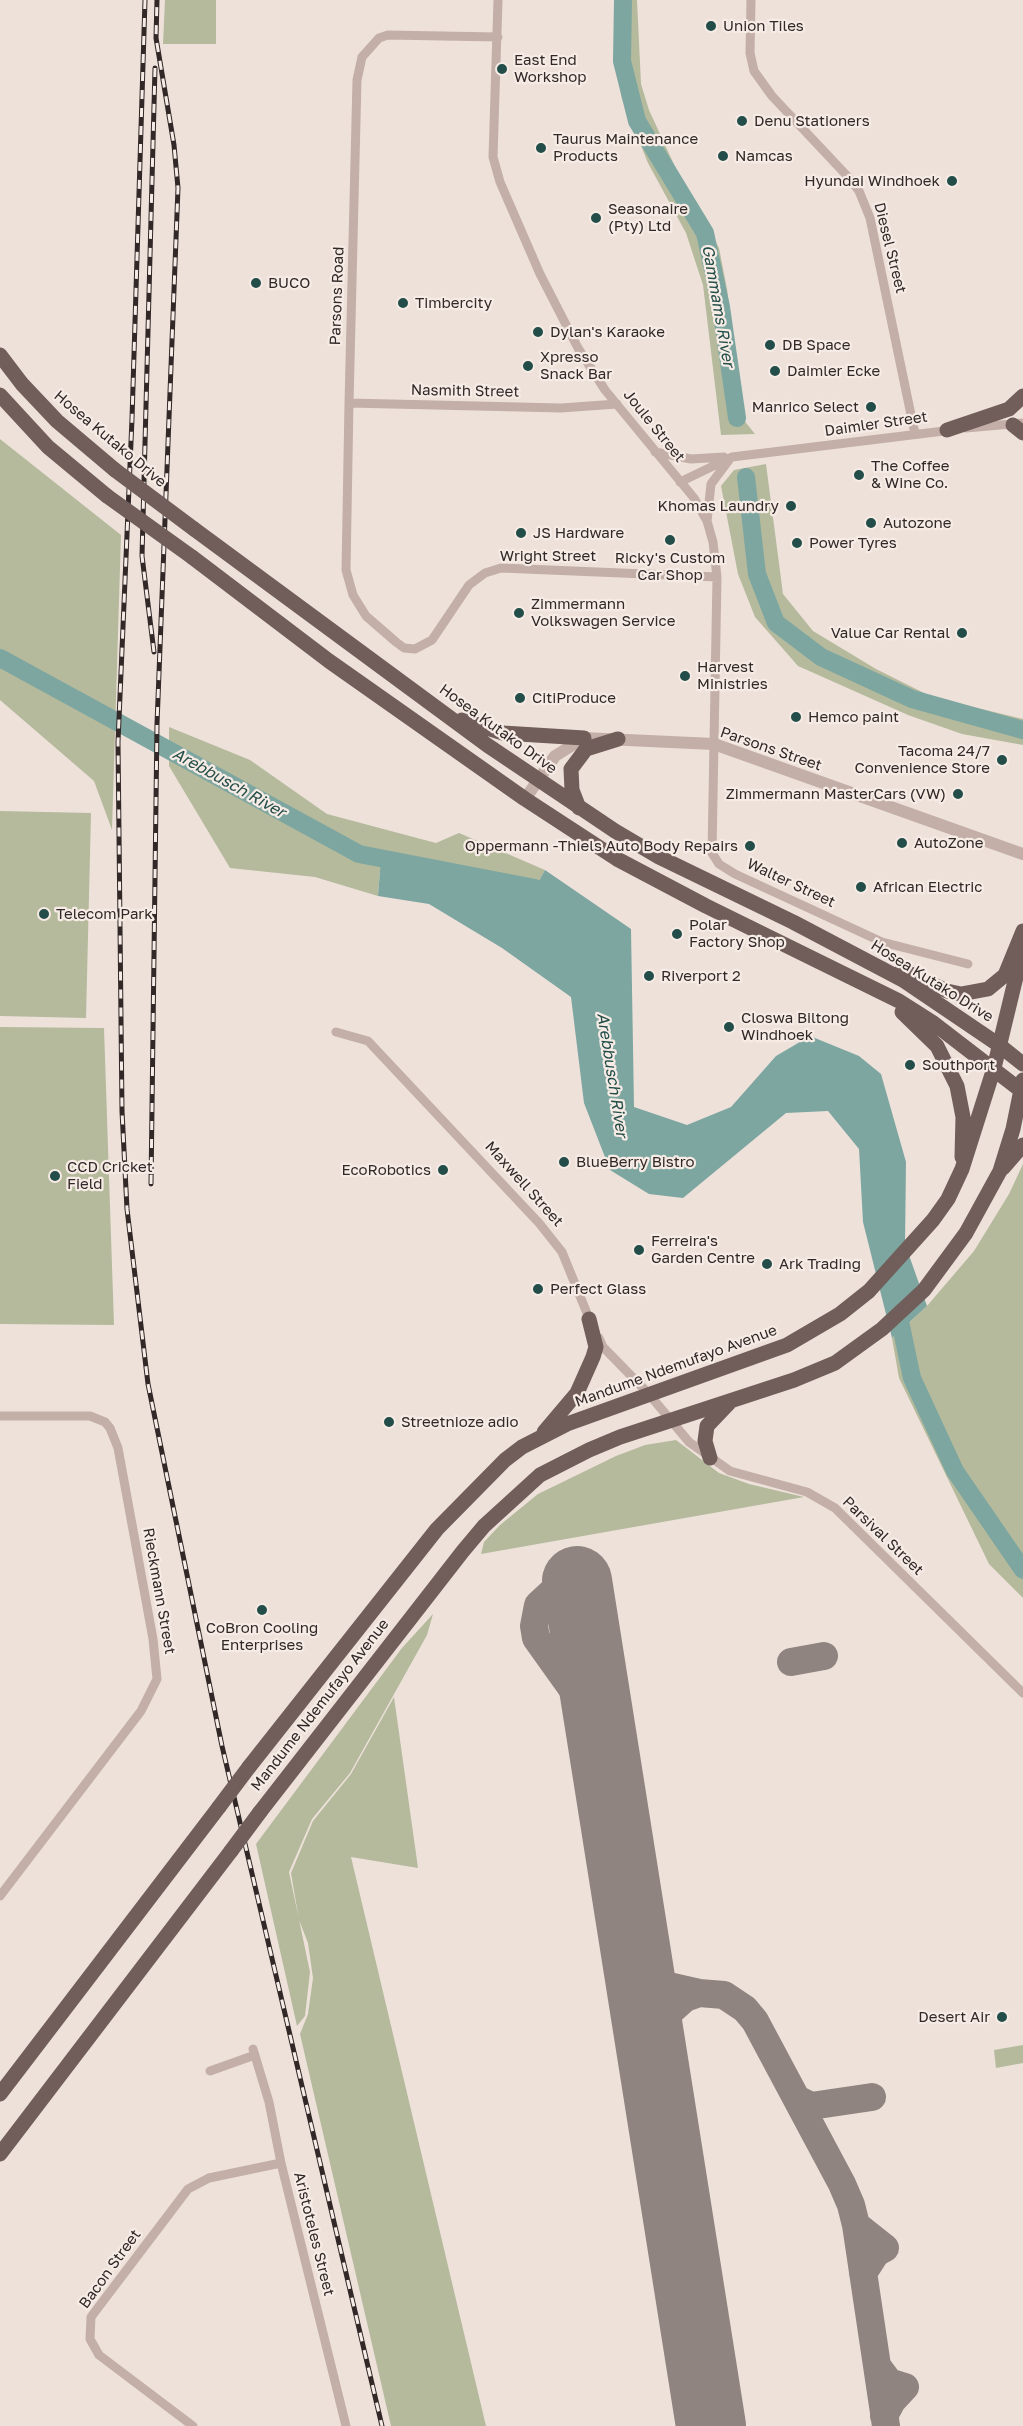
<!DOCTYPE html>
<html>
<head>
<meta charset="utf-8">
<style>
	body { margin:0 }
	canvas { display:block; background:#ede1da }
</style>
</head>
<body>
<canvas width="1023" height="2426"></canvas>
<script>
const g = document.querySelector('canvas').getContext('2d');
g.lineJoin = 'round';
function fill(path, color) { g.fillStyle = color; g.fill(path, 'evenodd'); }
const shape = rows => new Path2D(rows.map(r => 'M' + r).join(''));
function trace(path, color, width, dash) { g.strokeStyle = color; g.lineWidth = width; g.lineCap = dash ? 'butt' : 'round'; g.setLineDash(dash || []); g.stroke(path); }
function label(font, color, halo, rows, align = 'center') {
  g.font = font + ' "Golos Text",sans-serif'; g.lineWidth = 4.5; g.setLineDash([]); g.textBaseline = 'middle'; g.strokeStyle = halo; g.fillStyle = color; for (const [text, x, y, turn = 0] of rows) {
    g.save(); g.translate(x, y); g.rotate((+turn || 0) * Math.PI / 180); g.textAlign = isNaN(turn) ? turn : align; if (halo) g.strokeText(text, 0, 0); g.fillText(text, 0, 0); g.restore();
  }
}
const green = shape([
	[165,0,216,0,216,44,163,44],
	[616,0,637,0,641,84,649,110,677,171,719,248,727,289,743,419,755,434,721,435,703,285,686,233,648,163,622,99,614,55],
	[0,439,121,535,112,830,94,781,0,700],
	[766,464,783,594,813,631,876,669,932,697,1023,719,1023,745,962,734,908,715,798,666,755,617,738,574,721,486,734,470],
	[169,727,250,760,327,814,436,843,459,833,545,870,535,888,381,858,378,896,315,877,230,868,169,766],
	[0,811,91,813,86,1018,0,1016],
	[0,1027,104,1028,114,1325,0,1324],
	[1023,1164,1023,1598,989,1564,899,1378,892,1338,927,1306,974,1251,1009,1194],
	[676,1440,719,1473,749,1484,804,1497,481,1554,484,1542,500,1525,538,1494,616,1456,645,1445],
	[433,1614,427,1635,350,1773,312,1819,289,1872,310,1972,305,2016,297,2026,256,1844,402,1648],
	[394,1697,418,1868,351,1857,486,2426,391,2426,300,2034,308,2014,313,1978,308,1943,299,1920,291,1873,313,1821,351,1774],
	[1023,2045,1023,2063,996,2068,994,2050]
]);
const water = shape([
	[381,858,535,888,545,870,631,929,634,1107,687,1125,731,1107,776,1056,810,1036,859,1056,881,1074,906,1162,905,1244,927,1306,892,1338,863,1222,859,1149,828,1111,786,1113,683,1198,649,1194,610,1170,584,1103,571,997,502,948,429,904,378,896]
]);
const river = shape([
	[623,0,622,61,637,121,705,233,721,307,737,418],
	[746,477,757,574,776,623,821,657,912,699,1023,730],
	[0,658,359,854,535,888,552,906],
	[897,1307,912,1378,955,1471,1023,1570]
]);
const taxiway = shape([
	[580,1595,564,1591,551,1593,538,1605,534,1626,536,1638,601,1729],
	[791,1662,824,1656],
	[637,1950,645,1968,664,1985,699,1993,724,1995,745,2009,755,2021,842,2184,851,2205,856,2225,886,2426],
	[652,2047,658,2027,665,2016,685,1998,699,1993],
	[797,2099,811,2106,872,2097],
	[856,2225,885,2248,876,2253,863,2273],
	[877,2366,889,2382,905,2387,892,2401,884,2416]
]);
const runway = shape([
	[577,1581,711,2426]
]);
const minor = shape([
	[498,0,493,157,500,182,540,274,578,348,605,390,694,498,707,521,713,542,717,577,712,853,719,864,735,874,882,942,968,964],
	[751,0,750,53,754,71,772,96,850,179,859,191,870,218,915,434],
	[498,37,388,35,379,38,362,57,357,80,349,403,346,570,353,595,366,616,396,642,404,648,415,649,432,640,469,585,485,573,501,568,717,577],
	[349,403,561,408,617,404],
	[966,428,1023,423],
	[655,452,691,459,724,457],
	[680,482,732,457,952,430],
	[707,521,711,484,729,460],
	[336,1032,368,1041,539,1223,562,1252,591,1323],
	[599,1338,603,1347,648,1393,689,1442,730,1471,807,1492,835,1508,1023,1693],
	[0,1416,90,1416,105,1422,110,1428,118,1448,153,1639,157,1679,141,1711,0,1896],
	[253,2049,269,2102,281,2163,346,2426],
	[210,2071,255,2055],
	[193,2426,99,2355,90,2339,91,2317,188,2189,209,2178,281,2163]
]);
const tertiary = shape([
	[525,799,555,756,584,738,714,744,1023,854]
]);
const primary = shape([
	[0,355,22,384,57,421,115,470],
	[0,395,48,447,107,496],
	[1013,425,1023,433],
	[947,430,1009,409,1023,396],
	[194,529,487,745,615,831,659,857,793,922,903,980,999,1045,1023,1064],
	[192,557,329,661,525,799,617,859,706,906,899,1001,932,1022,1023,1092],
	[462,720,503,733,584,738],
	[579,808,572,790,571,769,586,749,618,739],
	[902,970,947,991,961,994,988,989,1005,975,1023,931],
	[902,1012,937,1046,957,1086,963,1117,962,1157],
	[1003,1168,1023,1145],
	[544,1432,577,1393,593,1357,596,1347,589,1319],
	[710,1458,705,1441,707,1426,729,1403],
	[249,1767,437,1529,505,1460,522,1447,567,1424,787,1345,840,1314,869,1291,933,1220,948,1199,962,1169,994,1068,1023,948],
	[260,1812,463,1551,484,1526,540,1475,589,1450,620,1437,794,1380,835,1363,882,1329,924,1290,966,1233,1000,1171,1013,1129,1023,1080],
	[0,2094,219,1807],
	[0,2154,231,1851]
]);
const rail = shape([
	[145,0,132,419,118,742,122,1111,127,1209,148,1384,222,1746,382,2426],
	[154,652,142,556,155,68],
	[151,1184,157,724,178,188,174,145,156,38,157,0]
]);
const primaryBridge = shape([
	[115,470,194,529],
	[107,496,192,557],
	[219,1807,249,1767],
	[231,1851,260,1812]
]);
const markers = [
	[711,26,6,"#224d48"],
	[502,69,6,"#224d48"],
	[742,121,6,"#224d48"],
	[541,148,6,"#224d48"],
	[723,156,6,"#224d48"],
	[952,181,6,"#224d48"],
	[596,218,6,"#224d48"],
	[256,283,6,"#224d48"],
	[403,303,6,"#224d48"],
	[538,332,6,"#224d48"],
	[770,345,6,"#224d48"],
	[528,366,6,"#224d48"],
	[775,371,6,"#224d48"],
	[871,407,6,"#224d48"],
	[859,475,6,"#224d48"],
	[791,506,6,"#224d48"],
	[871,523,6,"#224d48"],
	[521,533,6,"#224d48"],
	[670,540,6,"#224d48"],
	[797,543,6,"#224d48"],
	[519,613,6,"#224d48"],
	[962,633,6,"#224d48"],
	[685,676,6,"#224d48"],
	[520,698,6,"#224d48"],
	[796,717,6,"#224d48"],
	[1002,760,6,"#224d48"],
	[958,794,6,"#224d48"],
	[902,843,6,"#224d48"],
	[750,846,6,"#224d48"],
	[861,887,6,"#224d48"],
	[44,914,6,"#224d48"],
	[677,934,6,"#224d48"],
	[649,976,6,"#224d48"],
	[729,1027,6,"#224d48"],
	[910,1065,6,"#224d48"],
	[564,1162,6,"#224d48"],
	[443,1170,6,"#224d48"],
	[55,1176,6,"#224d48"],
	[639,1250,6,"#224d48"],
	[767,1264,6,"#224d48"],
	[538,1289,6,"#224d48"],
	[389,1422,6,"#224d48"],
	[262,1610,6,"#224d48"],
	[1002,2017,6,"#224d48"]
];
const poiNames = [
	["Union Tiles",723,26],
	["East End",514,60],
	["Workshop",514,77],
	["Denu Stationers",754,121],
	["Taurus Maintenance",553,139],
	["Products",553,156],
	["Namcas",735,156],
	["Hyundai Windhoek",940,181,"right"],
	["Seasonaire",608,209],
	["(Pty) Ltd",608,226],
	["BUCO",268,283],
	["Timbercity",415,303],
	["Dylan's Karaoke",550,332],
	["DB Space",782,345],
	["Xpresso",540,357],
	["Snack Bar",540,374],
	["Daimler Ecke",787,371],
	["Manrico Select",859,407,"right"],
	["The Coffee",871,466],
	["& Wine Co.",871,483],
	["Khomas Laundry",779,506,"right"],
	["Autozone",883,523],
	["JS Hardware",533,533],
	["Power Tyres",809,543],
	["Ricky's Custom",670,558,"center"],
	["Car Shop",670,575,"center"],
	["Zimmermann",531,604],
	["Volkswagen Service",531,621],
	["Value Car Rental",950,633,"right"],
	["Harvest",697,667],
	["Ministries",697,684],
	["CitiProduce",532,698],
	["Hemco paint",808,717],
	["Tacoma 24/7",990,751,"right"],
	["Convenience Store",990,768,"right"],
	["Zimmermann MasterCars (VW)",946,794,"right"],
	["AutoZone",914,843],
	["Oppermann -Thiels Auto Body Repairs",738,846,"right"],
	["African Electric",873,887],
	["Telecom Park",56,914],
	["Polar",689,925],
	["Factory Shop",689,942],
	["Riverport 2",661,976],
	["Closwa Biltong",741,1018],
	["Windhoek",741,1035],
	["Southport",922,1065],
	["BlueBerry Bistro",576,1162],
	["CCD Cricket",67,1167],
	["Field",67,1184],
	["EcoRobotics",431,1170,"right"],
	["Ferreira's",651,1241],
	["Garden Centre",651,1258],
	["Ark Trading",779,1264],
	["Perfect Glass",550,1289],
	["Streetnioze adio",401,1422],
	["CoBron Cooling",262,1628,"center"],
	["Enterprises",262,1645,"center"],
	["Desert Air",990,2017,"right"]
];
const streetNames = [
	["Diesel Street",890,248,76],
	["Parsons Road",337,296,-88],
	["Nasmith Street",465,391,1],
	["Daimler Street",876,424,-8],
	["Joule Street",654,426,51],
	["Hosea Kutako Drive",110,439,40],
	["Wright Street",548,556],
	["Hosea Kutako Drive",498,729,36],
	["Parsons Street",771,749,19],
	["Walter Street",791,883,25],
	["Hosea Kutako Drive",932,981,32],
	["Maxwell Street",524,1184,48],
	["Mandume Ndemufayo Avenue",676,1366,-20],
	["Parsival Street",883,1536,44],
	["Rieckmann Street",159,1591,80],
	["Mandume Ndemufayo Avenue",320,1705,-52],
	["Aristoteles Street",314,2234,76],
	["Bacon Street",110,2269,-54]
];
const waterNames = [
	["Gammams River",718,306,80],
	["Arebbusch River",229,783,29],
	["Arebbusch River",612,1075,81]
];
fill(green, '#b5ba9c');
fill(water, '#7da6a1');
trace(river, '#7da6a1', 18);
trace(taxiway, '#8f8480', 28);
trace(runway, '#8f8480', 70);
trace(minor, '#c3afa8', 9);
trace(tertiary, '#c3afa8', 12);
trace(primary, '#715e5a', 15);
trace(rail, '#312827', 5);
trace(rail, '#f6ebe5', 3, [9]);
trace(primaryBridge, '#715e5a', 15);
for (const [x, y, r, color] of markers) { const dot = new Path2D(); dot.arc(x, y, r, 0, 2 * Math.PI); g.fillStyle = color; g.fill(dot); trace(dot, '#f6ebe5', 2); }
label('15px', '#312827', '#f6ebe5', poiNames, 'left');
label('15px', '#312827', '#f6ebe5', streetNames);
label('italic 16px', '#224d48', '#f6ebe5', waterNames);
</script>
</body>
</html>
